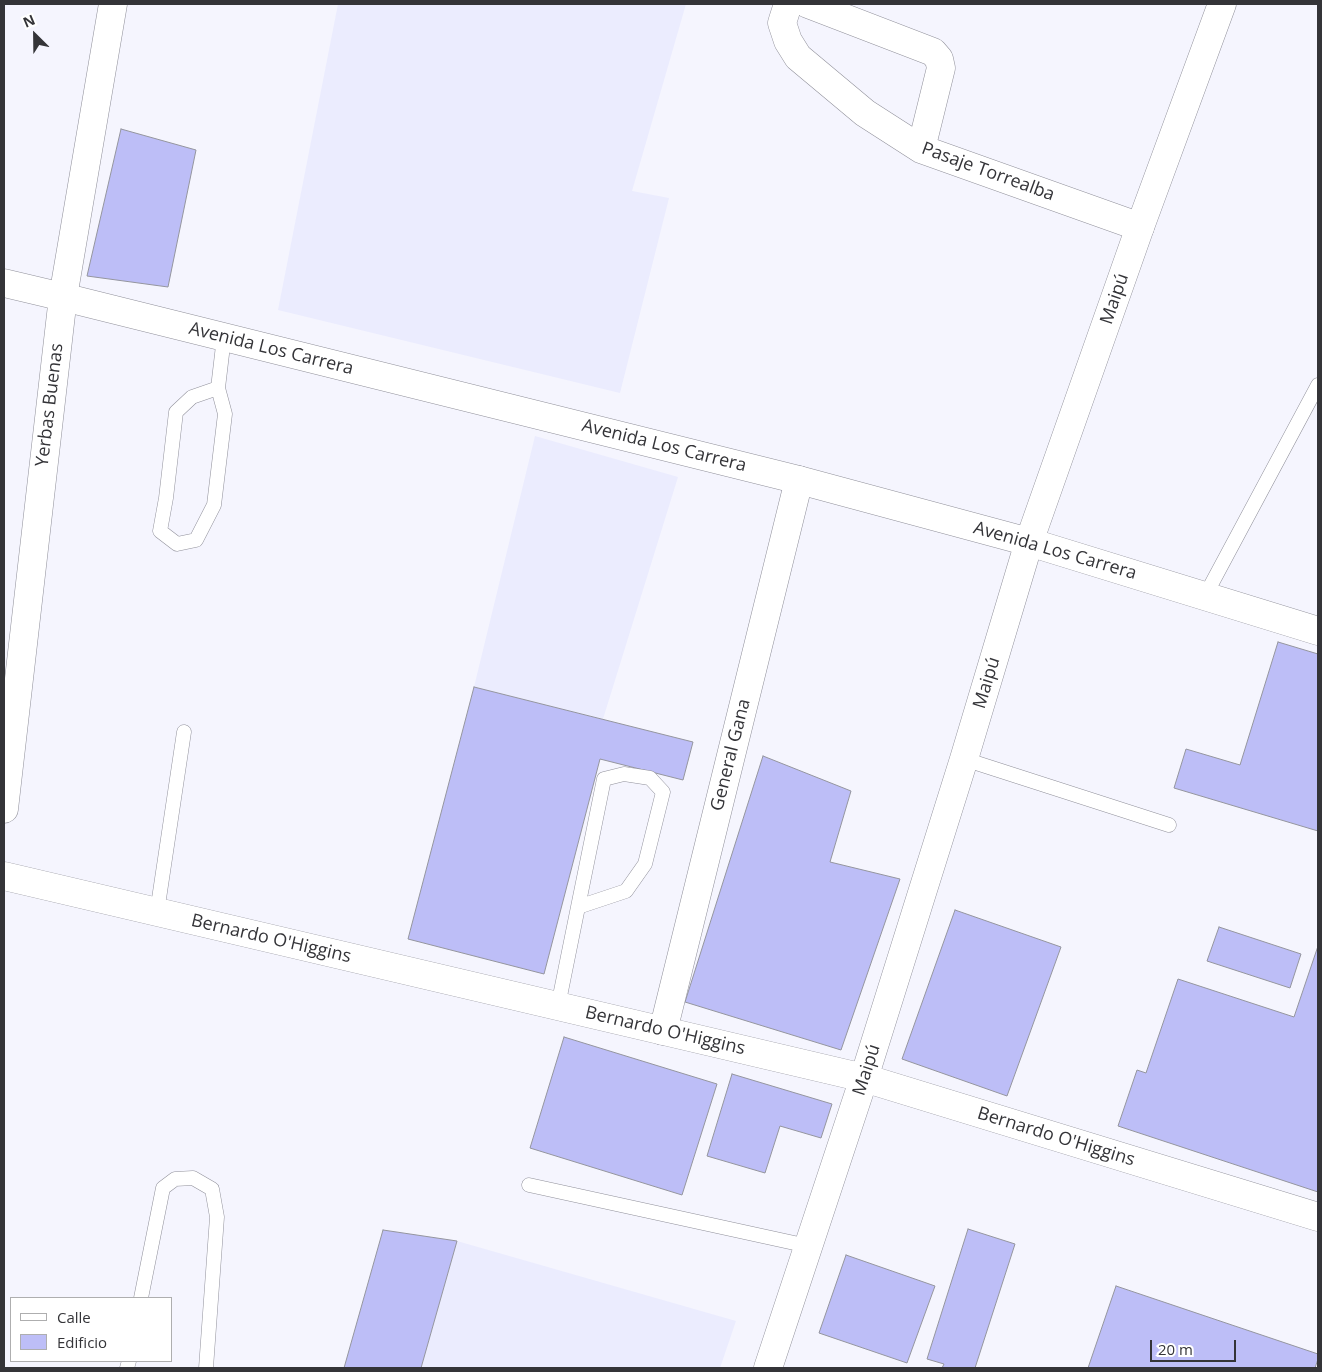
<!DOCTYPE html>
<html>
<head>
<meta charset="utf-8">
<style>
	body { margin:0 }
	#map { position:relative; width:1322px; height:1372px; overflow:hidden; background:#f5f5fe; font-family:"Open Sans",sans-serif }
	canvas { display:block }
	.frame { position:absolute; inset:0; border:5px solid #343438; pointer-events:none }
	.legend { position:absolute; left:10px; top:1297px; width:162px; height:65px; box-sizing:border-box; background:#fff; border:1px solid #aeaeaf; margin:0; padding:6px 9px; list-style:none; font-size:15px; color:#343438 }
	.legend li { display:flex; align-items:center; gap:10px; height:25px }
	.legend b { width:25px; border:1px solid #aeaeaf }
	.north { position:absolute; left:10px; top:10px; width:50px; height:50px; -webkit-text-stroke:4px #fff; paint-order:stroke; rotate:337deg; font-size:14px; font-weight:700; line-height:20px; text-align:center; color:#343438 }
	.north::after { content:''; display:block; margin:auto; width:18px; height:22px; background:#343438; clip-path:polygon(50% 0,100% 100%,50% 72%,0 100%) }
	.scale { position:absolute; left:1150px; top:1340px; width:86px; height:22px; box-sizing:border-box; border:2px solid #343438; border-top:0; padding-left:6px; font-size:15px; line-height:18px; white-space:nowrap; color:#343438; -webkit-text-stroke:4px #fff; paint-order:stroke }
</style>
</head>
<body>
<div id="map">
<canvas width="1322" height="1372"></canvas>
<div class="frame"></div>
<ul class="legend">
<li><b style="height:6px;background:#fff"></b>Calle</li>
<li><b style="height:14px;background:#bdbef7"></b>Edificio</li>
</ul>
<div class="north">N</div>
<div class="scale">20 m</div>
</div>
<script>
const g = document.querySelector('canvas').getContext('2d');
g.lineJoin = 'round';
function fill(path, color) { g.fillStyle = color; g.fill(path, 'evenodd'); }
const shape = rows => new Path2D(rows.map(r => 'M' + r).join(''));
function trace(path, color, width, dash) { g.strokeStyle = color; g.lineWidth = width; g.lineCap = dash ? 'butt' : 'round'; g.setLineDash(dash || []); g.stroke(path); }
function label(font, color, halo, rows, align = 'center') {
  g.font = font + ' "Open Sans",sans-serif'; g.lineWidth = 4; g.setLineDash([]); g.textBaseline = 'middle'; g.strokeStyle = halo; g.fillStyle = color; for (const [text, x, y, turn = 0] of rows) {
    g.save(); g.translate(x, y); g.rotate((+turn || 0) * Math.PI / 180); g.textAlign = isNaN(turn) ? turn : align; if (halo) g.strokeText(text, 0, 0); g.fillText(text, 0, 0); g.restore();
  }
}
const built = shape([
	[338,4,686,4,632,191,669,198,620,393,278,310],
	[535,436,678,477,603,719,474,687],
	[457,1241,736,1321,720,1368,421,1368]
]);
const building = shape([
	[121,129,196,150,168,287,87,276,121,129],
	[1278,642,1318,654,1318,831,1174,788,1186,749,1240,765,1278,642],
	[474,687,693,742,683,780,600,759,544,974,408,939,474,687],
	[763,756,851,791,830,862,900,879,841,1050,685,1002,763,756],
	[955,910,1061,947,1007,1096,902,1059,955,910],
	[1219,927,1301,954,1290,988,1207,961,1219,927],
	[1318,946,1318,1192,1118,1126,1137,1070,1146,1073,1178,979,1294,1017,1318,946],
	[564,1037,717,1084,682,1195,530,1148,564,1037],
	[732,1074,832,1104,821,1138,780,1126,765,1173,707,1156,732,1074],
	[968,1229,1015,1244,975,1368,942,1368,944,1364,927,1359,968,1229],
	[383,1230,457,1241,421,1368,344,1368,383,1230],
	[846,1255,935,1286,907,1363,819,1333,846,1255],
	[1116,1286,1318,1354,1318,1359,1315,1368,1088,1368,1116,1286]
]);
const service = shape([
	[218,388,192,397,176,412,166,498,160,531,177,544,196,540,214,505,225,414,218,388,224,337],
	[1205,596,1318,385],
	[964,759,1169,825],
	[157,912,184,732],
	[558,1006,578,907,604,779,624,774,650,778,663,792,645,864,626,891,578,907],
	[529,1185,808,1246],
	[141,1298,163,1188,175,1179,193,1178,212,1189,217,1217,206,1368],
	[127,1368,129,1361]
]);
const minor = shape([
	[788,4,782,23,788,41,798,57,865,113,921,149,1140,227],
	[808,4,933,52,939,59,941,68,921,149],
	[4,809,63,297,113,4],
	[663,1031,799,480]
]);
const secondary = shape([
	[4,876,864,1078,1318,1217],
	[768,1368,864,1078,964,759,1029,542,1140,227,1222,4]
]);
const primary = shape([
	[4,283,63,297,799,480,1029,542,1318,631]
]);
const streetNames = [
	["Pasaje Torrealba",988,172,20],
	["Maipú",1115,299,-71],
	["Avenida Los Carrera",271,349,14],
	["Yerbas Buenas",50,405,-83],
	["Avenida Los Carrera",664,446,14],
	["Avenida Los Carrera",1055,551,16],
	["Maipú",987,683,-73],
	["General Gana",731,755,-76],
	["Bernardo O'Higgins",271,939,13],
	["Bernardo O'Higgins",665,1031,13],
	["Maipú",867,1070,-72],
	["Bernardo O'Higgins",1056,1137,17]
];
fill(built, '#ebecfe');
fill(building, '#bdbef7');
trace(building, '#94959e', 1);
trace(service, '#91919b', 15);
trace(minor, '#91919b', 29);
trace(secondary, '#91919b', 29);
trace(primary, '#91919b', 29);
trace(service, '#fff', 14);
trace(minor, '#fff', 28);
trace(secondary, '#fff', 28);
trace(primary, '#fff', 28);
label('18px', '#343438', '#fff', streetNames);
</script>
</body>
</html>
